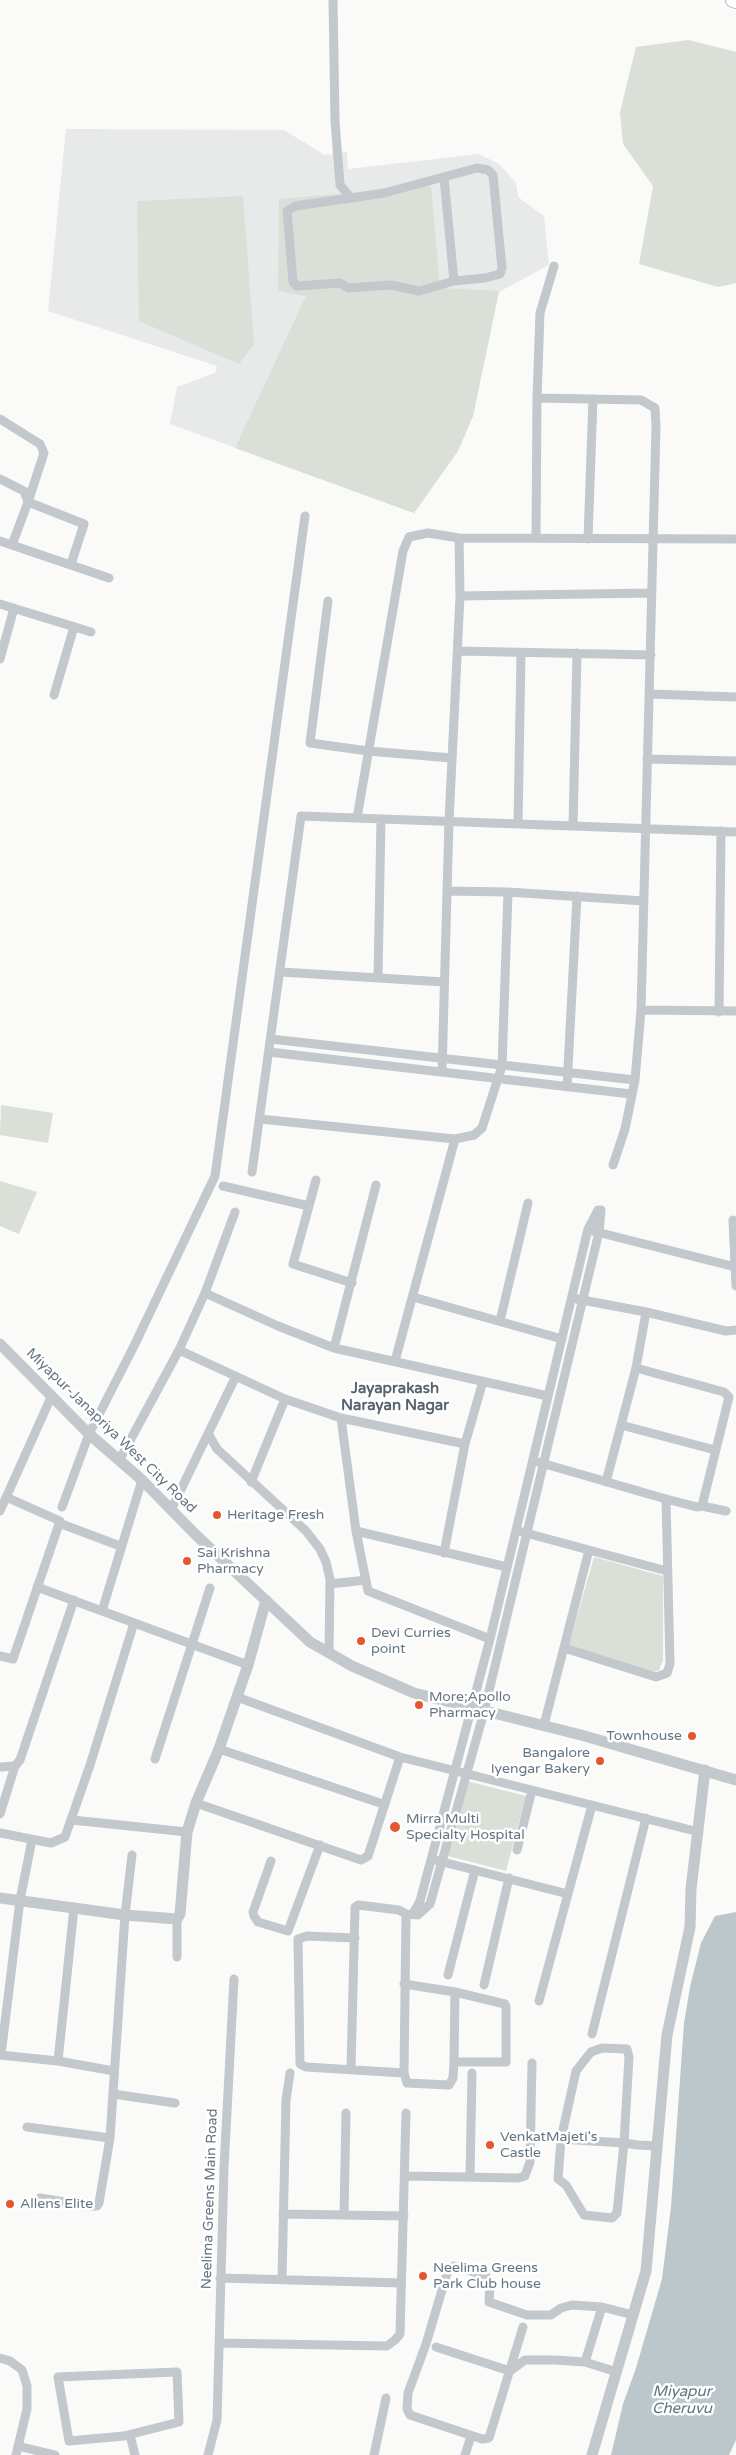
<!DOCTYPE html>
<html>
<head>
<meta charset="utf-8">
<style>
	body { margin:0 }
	canvas { display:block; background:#fafaf8 }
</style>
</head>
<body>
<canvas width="736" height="2455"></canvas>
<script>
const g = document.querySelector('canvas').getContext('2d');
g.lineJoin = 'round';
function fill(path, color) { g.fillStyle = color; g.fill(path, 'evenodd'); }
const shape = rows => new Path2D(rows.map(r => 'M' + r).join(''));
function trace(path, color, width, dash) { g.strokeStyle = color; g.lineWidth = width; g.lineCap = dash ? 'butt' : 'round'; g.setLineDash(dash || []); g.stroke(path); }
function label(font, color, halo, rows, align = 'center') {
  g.font = font + ' "Varela Round",sans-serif'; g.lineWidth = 5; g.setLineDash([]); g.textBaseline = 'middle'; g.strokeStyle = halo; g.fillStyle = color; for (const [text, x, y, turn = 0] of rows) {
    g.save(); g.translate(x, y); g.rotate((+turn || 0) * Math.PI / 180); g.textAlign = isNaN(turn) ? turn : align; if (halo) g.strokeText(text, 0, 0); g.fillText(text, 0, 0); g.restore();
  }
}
const built = shape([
	[66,129,284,130,325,155,347,152,348,169,479,154,499,164,516,183,518,197,544,216,549,265,499,292,473,416,458,451,414,513,170,424,177,387,215,373,217,366,48,311]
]);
const green = shape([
	[688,40,736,52,736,283,718,287,639,264,653,186,623,144,620,112,636,47],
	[431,186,440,288,499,291,473,416,458,451,414,513,235,448,306,296,278,291,279,199],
	[243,196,254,344,239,364,139,321,137,201],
	[1,1105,53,1113,48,1143,0,1135],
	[0,1181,37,1192,19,1234,0,1226],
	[594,1557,663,1576,663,1660,659,1670,651,1673,568,1647],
	[467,1781,526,1796,506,1871,448,1856]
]);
const water = shape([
	[736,1912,736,2440,729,2455,611,2455,623,2404,636,2368,662,2279,671,2207,684,2023,690,1987,701,1943,715,1916]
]);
const minor = shape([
	[333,0,335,121,340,185,351,198,295,206,287,211,293,282,297,286,340,283,348,288,391,285,419,291,454,281,485,278,500,274,502,268,493,175,488,170,477,168,384,193,351,198],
	[444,178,454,281],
	[537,398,641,400,655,408,656,427,641,1010,635,1080,625,1129,613,1165],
	[0,419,40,444,44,453,28,502,84,524,71,564],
	[0,479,24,491,28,502,12,545],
	[536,538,537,398,540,313,554,266],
	[588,539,593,399],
	[0,541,109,578],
	[460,596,651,593],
	[328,601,310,743,368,751,452,758],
	[0,604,91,632],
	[458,651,651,655],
	[0,659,14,608],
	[649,694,736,697],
	[54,695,74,627],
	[647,759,736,761],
	[357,818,403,551,409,537,428,533,459,538,736,539],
	[518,824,521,653],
	[573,826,577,653],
	[448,891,508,892,644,901],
	[281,972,444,982],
	[378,977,381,820],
	[641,1010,736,1011],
	[719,1012,721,831],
	[271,1039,635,1080],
	[269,1052,631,1094],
	[442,1072,449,821,460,596,459,538],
	[567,1087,577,896],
	[260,1119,455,1139,474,1135,482,1128,502,1066,508,892],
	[252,1172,301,816,736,832],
	[223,1186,309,1206,293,1264,352,1283],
	[309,1206,316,1180],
	[733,1220,736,1286],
	[593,1231,735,1267],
	[205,1293,278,1326,334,1348,548,1396],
	[413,1297,562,1339],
	[577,1299,646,1312,726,1331,736,1330],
	[500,1321,528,1203],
	[334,1348,376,1185],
	[179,1350,285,1399,341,1418,465,1444],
	[395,1361,455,1139],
	[636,1368,724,1392,729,1397,702,1506],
	[341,1418,356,1531,368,1591,490,1639],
	[621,1425,715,1450],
	[209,1435,217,1449,306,1531,320,1549,326,1562,330,1579,329,1653],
	[120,1459,179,1350,205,1293,235,1212],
	[538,1462,666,1499,697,1507,702,1506,726,1511],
	[251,1482,285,1399],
	[606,1482,636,1368,646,1312],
	[62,1507,89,1434,134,1346,215,1176,305,516],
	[171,1510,236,1376],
	[0,1511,52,1395],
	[59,1523,120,1546],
	[356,1531,507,1567],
	[522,1532,667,1571],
	[444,1553,465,1444,483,1381],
	[330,1584,366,1580],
	[37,1587,248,1665],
	[102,1611,142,1480],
	[564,1648,656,1677,667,1673,670,1664,666,1499],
	[0,1656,13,1659,60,1521,6,1497],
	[237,1697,400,1757,699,1832],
	[544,1725,589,1550],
	[219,1749,383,1804],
	[155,1759,210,1588],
	[0,1767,15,1766,20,1760,74,1600],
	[196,1803,361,1860,368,1856,400,1757],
	[0,1814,15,1766],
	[72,1820,187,1832],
	[0,1833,51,1843,65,1837,90,1765,134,1623],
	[517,1850,532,1790],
	[435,1860,568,1894],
	[271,1861,253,1912,254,1916,258,1922,288,1931,320,1845],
	[406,1914,404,2073,407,2083,449,2085,453,2078,454,2062,506,2062,506,2007,505,2004,455,1992,454,2062],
	[355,1938,307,1936,298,1939,300,2064,306,2067,404,2073],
	[177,1957,177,1919],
	[448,1975,475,1870],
	[404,1984,455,1992],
	[484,1985,509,1878],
	[539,2001,592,1805],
	[592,2034,646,1818],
	[0,2055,58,2061,114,2071],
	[1,2055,20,1900,32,1840],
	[58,2061,74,1908],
	[351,2069,355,1907,358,1905,399,1910,406,1914,418,1915,430,1904,484,1712,599,1232,601,1210,598,1210,588,1229,490,1639,420,1901,413,1914],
	[113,2094,175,2103],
	[27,2127,110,2138],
	[561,2139,558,2179,566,2185,584,2215,612,2218,617,2213,624,2143,629,2057,627,2049,602,2048,591,2052,576,2071,561,2139,624,2143,638,2145,657,2146],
	[406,2176,518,2178,525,2176,530,2162,532,2063],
	[470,2177,472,2073],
	[40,2198,89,2206,97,2206,99,2203,110,2138,125,1915,132,1855],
	[283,2214,404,2216],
	[344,2215,346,2113],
	[220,2278,401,2283],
	[282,2279,286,2100,290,2073],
	[523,2327,489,2438,482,2439,410,2415,407,2409,408,2393,426,2344,448,2270,454,2266,486,2276,490,2286,489,2302,527,2315,551,2315,561,2308,572,2305,602,2307,633,2315],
	[219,2343,387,2346,395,2340,400,2334,406,2113],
	[436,2347,510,2371,525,2360,556,2360,585,2362,617,2372],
	[0,2358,10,2361,22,2370,27,2386,27,2409,16,2455],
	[585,2362,602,2307],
	[177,2372,179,2422,124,2436,69,2441,58,2377,177,2372],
	[130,2435,135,2455],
	[18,2446,55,2455],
	[208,2455,217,2420,224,2168,234,1979],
	[374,2455,386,2398],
	[465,2455,471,2436]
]);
const tertiary = shape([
	[0,1344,89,1434,142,1480,195,1534,310,1642,352,1666,414,1693,581,1735,736,1780],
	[0,1898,125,1915,177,1919,180,1914,187,1832,196,1803,219,1749,248,1665,266,1600],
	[592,2455,646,2271,667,2035,690,1927,691,1889,705,1770]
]);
const primary = shape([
	[733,0,736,1]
]);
const markers = [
	[217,1515,5,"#e4572e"],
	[187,1561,5,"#e4572e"],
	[361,1641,5,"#e4572e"],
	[419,1705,5,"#e4572e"],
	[692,1736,5,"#e4572e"],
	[600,1761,5,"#e4572e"],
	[395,1827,6,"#e4572e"],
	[490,2145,5,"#e4572e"],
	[10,2204,5,"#e4572e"],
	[423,2276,5,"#e4572e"]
];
const streetNames = [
	["Miyapur-Janapriya West City Road",111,1431,44],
	["Neelima Greens Main Road",210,2199,-88]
];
const poiNames = [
	["Heritage Fresh",227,1515],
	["Sai Krishna",197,1553],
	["Pharmacy",197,1569],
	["Devi Curries",371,1633],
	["point",371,1649],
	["More;Apollo",429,1697],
	["Pharmacy",429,1713],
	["Townhouse",682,1736,"right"],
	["Bangalore",590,1753,"right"],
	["Iyengar Bakery",590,1769,"right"],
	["Mirra Multi",406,1819],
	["Specialty Hospital",406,1835],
	["VenkatMajeti's",500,2137],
	["Castle",500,2153],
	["Allens Elite",20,2204],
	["Neelima Greens",433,2268],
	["Park Club house",433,2284]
];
const neighbourhoodNames = [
	["Jayaprakash",395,1389],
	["Narayan Nagar",395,1406]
];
const waterNames = [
	["Miyapur",682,2392],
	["Cheruvu",682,2409]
];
fill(built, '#e8e9e9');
fill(green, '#dadfd7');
fill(water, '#bbc7cb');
trace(primary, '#b5babe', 16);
trace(minor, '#c3c8cc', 9);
trace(tertiary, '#c3c8cc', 11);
trace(primary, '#fff', 14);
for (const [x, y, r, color] of markers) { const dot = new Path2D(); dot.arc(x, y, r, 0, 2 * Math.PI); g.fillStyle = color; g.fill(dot); trace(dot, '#fff', 2); }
label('14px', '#657683', '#fff', streetNames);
label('14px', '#657683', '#fff', poiNames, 'left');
label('bold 15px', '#57646e', '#fff', neighbourhoodNames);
label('italic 15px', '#60757c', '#fff', waterNames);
</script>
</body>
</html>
